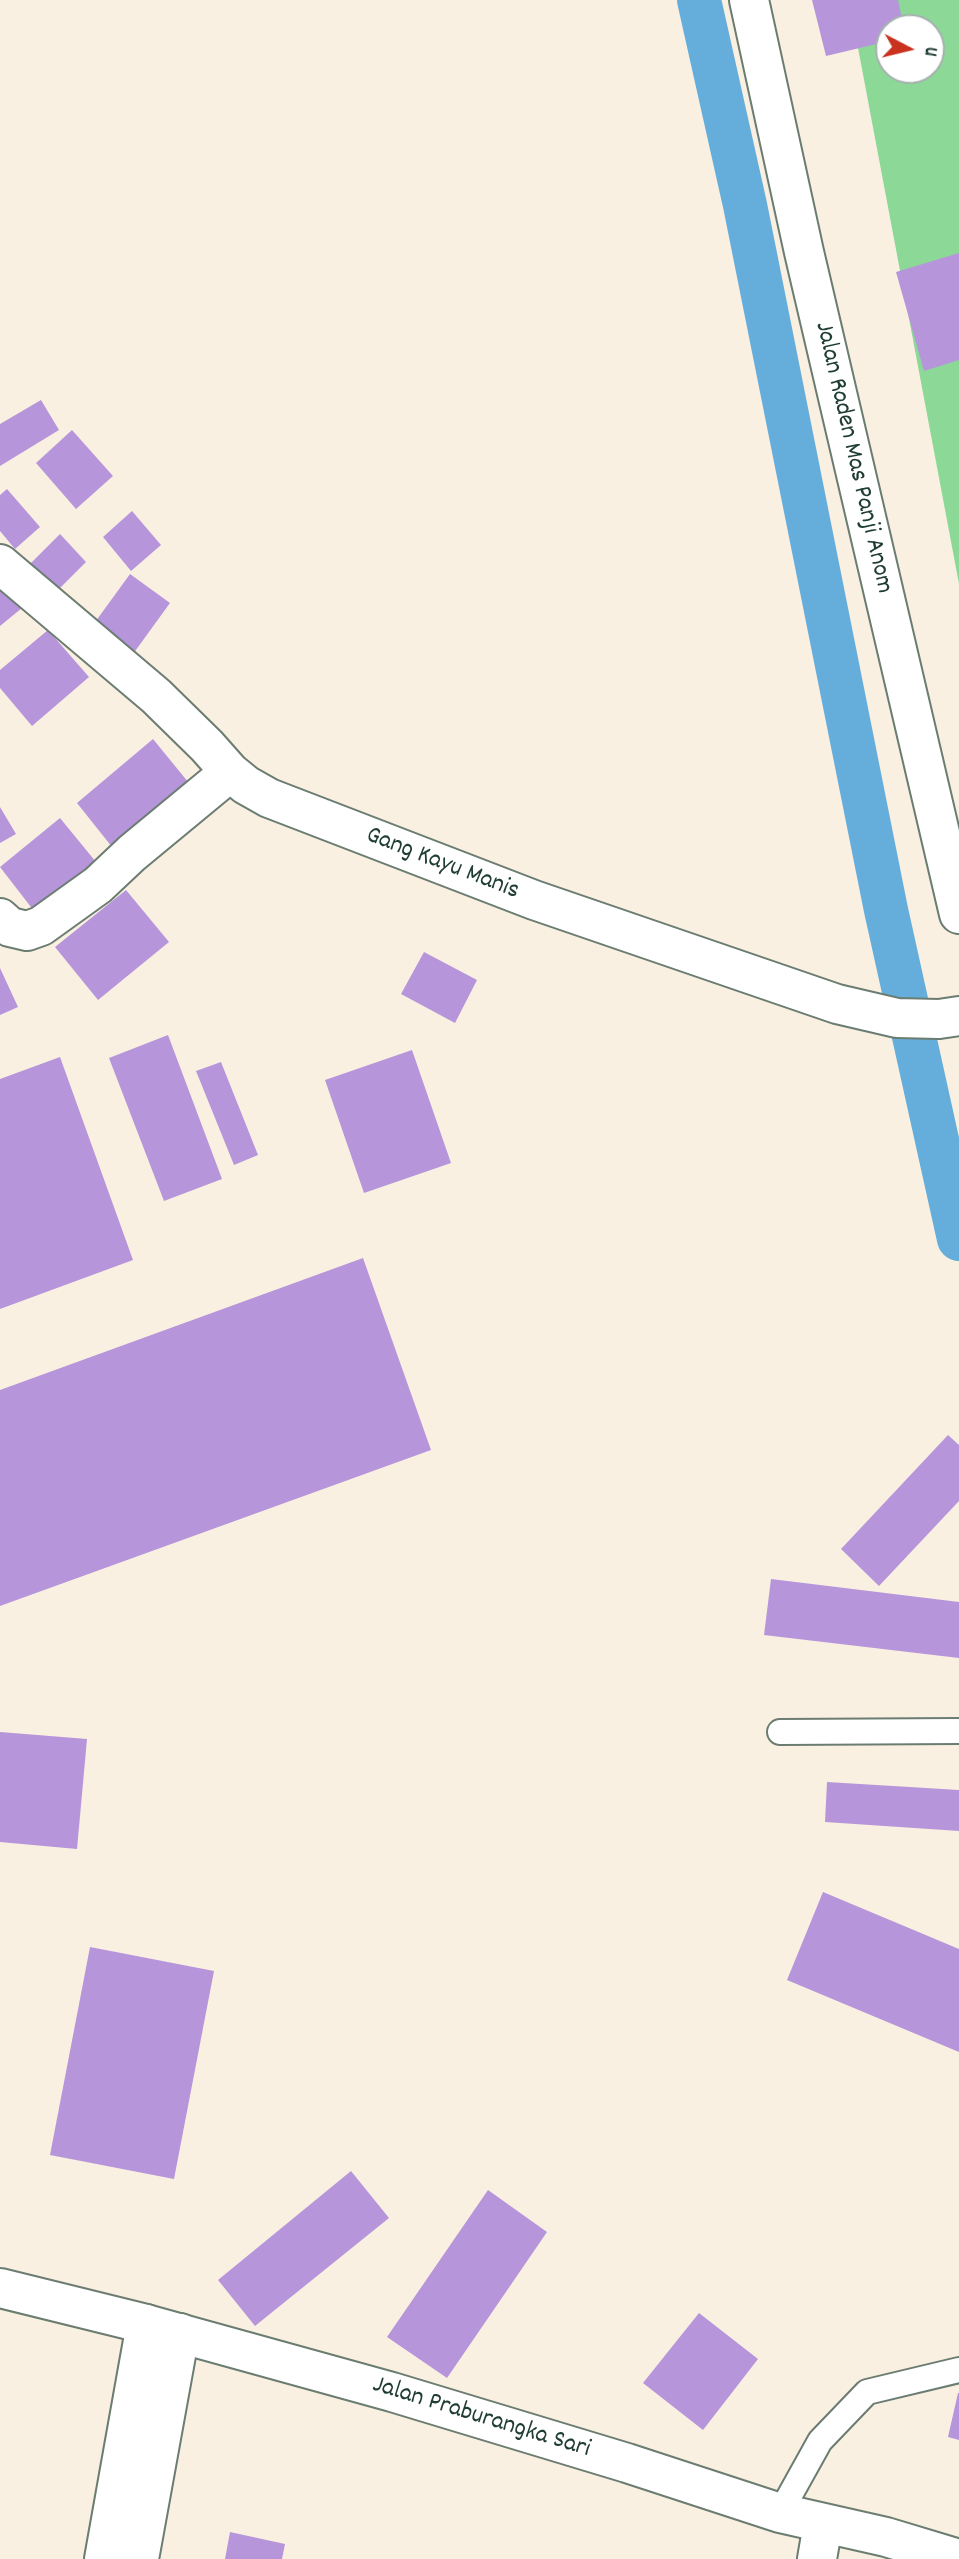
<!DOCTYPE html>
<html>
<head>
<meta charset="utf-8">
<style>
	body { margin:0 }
	#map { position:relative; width:959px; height:2559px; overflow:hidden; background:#f9f0e2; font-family:Dekko,sans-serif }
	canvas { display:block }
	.north { position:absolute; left:875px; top:14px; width:70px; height:70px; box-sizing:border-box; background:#fff; border:2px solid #a5b1ae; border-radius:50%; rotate:97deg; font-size:19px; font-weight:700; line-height:28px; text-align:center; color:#1f3d34 }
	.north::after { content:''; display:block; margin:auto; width:24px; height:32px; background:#c8321e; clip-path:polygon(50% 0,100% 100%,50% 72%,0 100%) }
</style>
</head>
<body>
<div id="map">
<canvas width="959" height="2559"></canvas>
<div class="north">U</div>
</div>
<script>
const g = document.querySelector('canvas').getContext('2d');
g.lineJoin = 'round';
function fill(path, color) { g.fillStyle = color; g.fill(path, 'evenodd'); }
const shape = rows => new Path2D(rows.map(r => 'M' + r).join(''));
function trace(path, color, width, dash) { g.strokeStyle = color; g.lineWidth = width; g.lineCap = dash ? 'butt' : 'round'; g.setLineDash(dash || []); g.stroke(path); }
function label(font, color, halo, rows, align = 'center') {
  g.font = font + ' Dekko,sans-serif'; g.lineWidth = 7; g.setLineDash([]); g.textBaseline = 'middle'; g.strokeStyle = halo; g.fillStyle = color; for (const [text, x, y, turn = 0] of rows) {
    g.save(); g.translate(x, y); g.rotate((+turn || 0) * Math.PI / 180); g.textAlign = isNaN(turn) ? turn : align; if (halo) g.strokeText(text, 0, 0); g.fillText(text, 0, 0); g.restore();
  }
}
const green = shape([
	[849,0,959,0,959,584],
	[889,28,931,28,931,70,889,70]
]);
const canal = shape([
	[699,0,745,205,886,910,959,1239]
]);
const building = shape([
	[812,0,898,0,904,28,889,28,889,41,826,56],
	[959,253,959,360,924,371,896,272],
	[41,400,59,430,0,466,0,424],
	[72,430,113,476,76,509,36,463],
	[7,489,40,527,15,549,0,531,0,495],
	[132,511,161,545,131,571,103,537],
	[60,534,86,562,54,594,27,567],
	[130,574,170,603,125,665,85,636],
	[0,581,22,608,0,626],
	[48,630,89,677,32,726,0,688,0,670],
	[153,739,193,788,116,852,77,803],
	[0,807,16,834,0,843],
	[60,818,96,862,34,911,0,867],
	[126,890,169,942,98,1000,55,947],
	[424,952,477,980,455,1023,401,994],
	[0,968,18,1007,0,1015],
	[168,1035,222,1179,164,1201,109,1058],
	[412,1050,451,1163,364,1193,325,1080],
	[60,1057,133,1260,0,1309,0,1079],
	[221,1062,258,1155,234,1165,196,1071],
	[363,1258,431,1450,0,1606,0,1390],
	[948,1435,959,1445,959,1501,879,1586,841,1549],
	[771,1579,959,1602,959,1658,764,1635],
	[0,1732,87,1739,77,1849,0,1842],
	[827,1782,959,1790,959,1831,825,1822],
	[823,1892,959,1949,959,2052,787,1980],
	[90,1947,214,1971,174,2179,50,2155],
	[351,2171,389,2218,255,2326,218,2280],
	[488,2190,547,2232,447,2378,387,2337],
	[699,2313,758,2359,703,2430,643,2383],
	[958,2393,959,2393,959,2440,948,2437],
	[230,2532,285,2544,282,2559,225,2559]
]);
const service = shape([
	[780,1732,959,1731],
	[780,2513,820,2441,867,2392,959,2370]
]);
const minor = shape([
	[0,564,156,696,207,746,230,772,246,785,269,798,534,900,837,1004,897,1018,939,1019,959,1016],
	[0,918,10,927,27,931,41,926,98,885,132,853,230,772],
	[104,2559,146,2324],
	[139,2559,180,2333],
	[817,2559,823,2524]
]);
const tertiary = shape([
	[749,0,804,252,959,914]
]);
const primary = shape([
	[0,2288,146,2324,392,2392,627,2463,780,2513,886,2537,959,2559]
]);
const streetNames = [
	["Jalan Raden Mas Panji Anom",852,458,77],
	["Gang Kayu Manis",442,865,21],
	["Jalan Praburangka Sari",481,2419,17]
];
fill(green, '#8cd997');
trace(canal, '#65aedc', 44);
fill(building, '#b695da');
trace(service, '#6b7c71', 28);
trace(minor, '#6b7c71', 42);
trace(tertiary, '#6b7c71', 42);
trace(primary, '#6b7c71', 42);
trace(service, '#fff', 24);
trace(minor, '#fff', 38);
trace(tertiary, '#fff', 38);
trace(primary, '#fff', 38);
label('26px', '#1f3d34', '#fff', streetNames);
</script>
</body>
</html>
